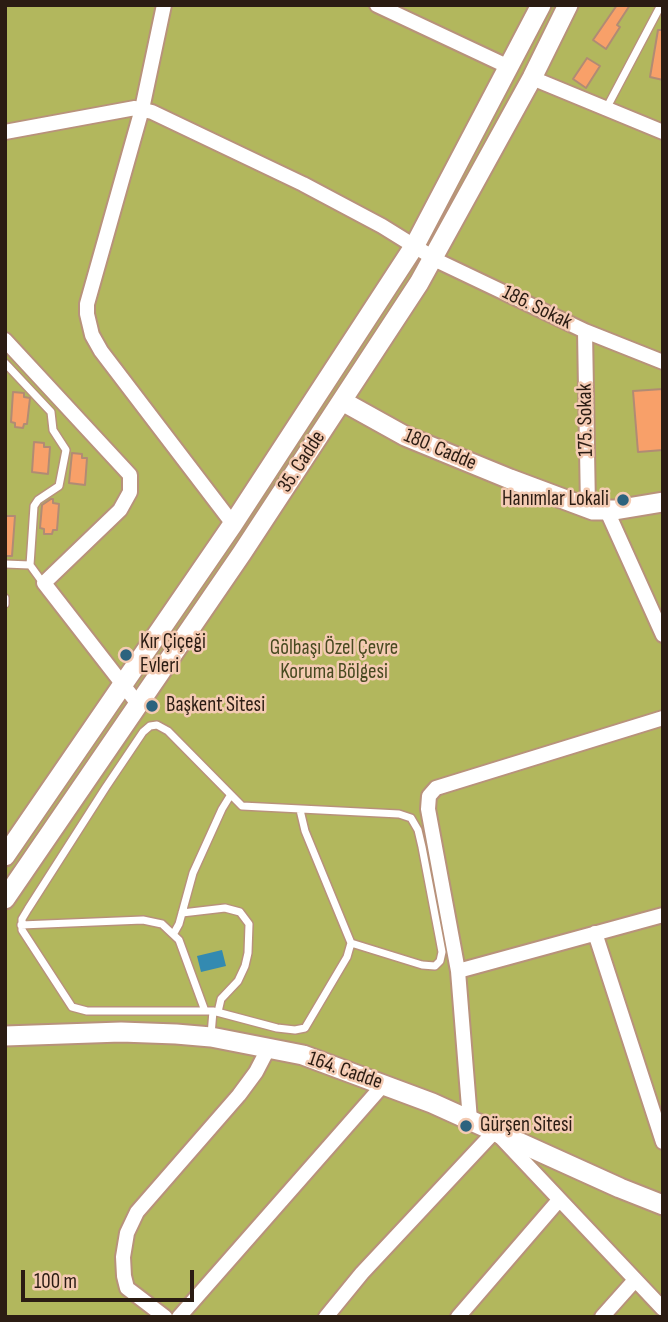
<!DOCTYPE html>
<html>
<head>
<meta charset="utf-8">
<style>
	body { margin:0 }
	#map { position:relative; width:668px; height:1322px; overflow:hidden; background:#f4cbb3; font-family:"Sofia Sans Condensed",sans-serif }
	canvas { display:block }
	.frame { position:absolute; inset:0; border:7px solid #2b1c13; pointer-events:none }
	.scale { position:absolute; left:21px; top:1270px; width:173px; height:32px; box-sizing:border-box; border:4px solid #2b1c13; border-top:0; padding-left:9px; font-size:21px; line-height:24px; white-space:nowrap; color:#2b1c13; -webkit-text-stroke:5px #f4cbb3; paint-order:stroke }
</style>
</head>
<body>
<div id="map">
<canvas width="668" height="1322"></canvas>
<div class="frame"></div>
<div class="scale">100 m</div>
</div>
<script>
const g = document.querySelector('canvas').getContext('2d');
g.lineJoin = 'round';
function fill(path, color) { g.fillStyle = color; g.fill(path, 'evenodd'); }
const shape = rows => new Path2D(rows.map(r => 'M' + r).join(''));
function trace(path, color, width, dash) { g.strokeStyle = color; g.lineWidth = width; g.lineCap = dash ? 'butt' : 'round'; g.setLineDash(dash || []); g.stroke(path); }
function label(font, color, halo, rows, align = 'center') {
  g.font = font + ' "Sofia Sans Condensed",sans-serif'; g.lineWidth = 5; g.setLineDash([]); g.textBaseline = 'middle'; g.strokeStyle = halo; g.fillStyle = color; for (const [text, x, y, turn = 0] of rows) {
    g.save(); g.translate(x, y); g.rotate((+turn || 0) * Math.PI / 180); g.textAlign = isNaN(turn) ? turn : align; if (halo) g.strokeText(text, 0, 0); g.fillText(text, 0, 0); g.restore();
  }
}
const green = shape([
	[5,5,663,5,663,1317,5,1317]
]);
const water = shape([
	[222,950,226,966,201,972,197,956]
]);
const building = shape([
	[617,5,630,5,617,25,620,27,606,49,593,40,617,5],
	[658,30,663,30,663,80,650,77,658,30],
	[587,58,600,66,586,88,573,79,587,58],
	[663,389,663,450,638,452,633,391,663,389],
	[13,392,24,393,24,397,30,398,27,424,24,424,23,428,15,427,15,423,11,422,13,392],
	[34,442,44,443,44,447,50,447,48,474,32,472,34,442],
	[72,453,82,454,82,458,87,458,85,485,69,483,72,453],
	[51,499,53,499,53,503,59,504,57,530,53,530,52,534,44,534,44,529,40,528,42,505,51,499],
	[5,516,15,516,12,556,5,556,5,516]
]);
const lane = shape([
	[606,109,661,5],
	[5,363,51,412,53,430,66,450,59,486,38,500,34,506,30,565],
	[5,564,30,565,43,583],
	[5,598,5,604],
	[300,810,305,831,351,943,347,957,305,1028,295,1030,277,1028,213,1011,87,1011,72,1007,22,930,22,919,28,909,106,787,143,732,150,726,157,725,168,731,242,806,399,814,411,818,418,830,422,847,439,936,442,952,440,961,435,966,422,965,351,943],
	[182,913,225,908,240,912,249,924,248,953,245,966,238,981,221,999,218,1012],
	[21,925,143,920,162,924,179,940,205,1011],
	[174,933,179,924,193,873,222,809,230,796],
	[211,1035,213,1011]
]);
const street = shape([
	[164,5,142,109,87,304,87,314,92,335,101,351,233,524],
	[377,5,509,67],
	[532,78,663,132],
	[5,132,135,108,152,112,303,184,382,226,440,262,585,331,663,362],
	[585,331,588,508],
	[5,340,130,475,130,492,120,510,44,583,138,704],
	[607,511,663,635],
	[595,933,663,1142],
	[458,971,663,915],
	[470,1120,458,971,428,809,429,796,436,788,663,718],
	[165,1317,127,1288,124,1276,123,1257,127,1233,137,1212,239,1095,256,1072,269,1047],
	[179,1317,384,1084],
	[326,1317,362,1273,495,1131,663,1309],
	[458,1317,559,1200],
	[602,1317,635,1280]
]);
const secondary = shape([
	[342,401,405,436,510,479,593,510,615,510,663,502],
	[5,856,233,524,415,245,541,5],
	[5,899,242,553,419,283,532,78,568,5],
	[5,1036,121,1032,176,1034,211,1037,303,1055,432,1103,620,1188,663,1205]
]);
const markers = [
	[623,500,7,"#2c637e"],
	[126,655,7,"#2c637e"],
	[152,706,7,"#2c637e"],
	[466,1126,7,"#2c637e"]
];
const streetNames = [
	["186. Sokak",537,308,26],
	["175. Sokak",586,420,-91],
	["180. Cadde",440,450,23],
	["35. Cadde",302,462,-57],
	["164. Cadde",345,1071,19]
];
const poiNames = [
	["Hanımlar Lokali",609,500,"right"],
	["Kır Çiçeği",140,643],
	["Evleri",140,667],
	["Başkent Sitesi",166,706],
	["Gürşen Sitesi",480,1126]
];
const parkNames = [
	["Gölbaşı Özel Çevre",334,649],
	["Koruma Bölgesi",334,673]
];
fill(green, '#b2b75d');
fill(water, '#338ab1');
fill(building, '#f8a069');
trace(building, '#b18b74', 2);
trace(lane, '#b8927b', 10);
trace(street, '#b8927b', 18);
trace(secondary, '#b8927b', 23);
trace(lane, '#fff', 7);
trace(street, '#fff', 14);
trace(secondary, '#fff', 19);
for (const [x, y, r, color] of markers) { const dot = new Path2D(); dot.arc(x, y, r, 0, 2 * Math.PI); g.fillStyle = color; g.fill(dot); trace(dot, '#f4cbb3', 2.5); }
label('21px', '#2b1c13', '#f4cbb3', streetNames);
label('21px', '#2b1c13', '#f4cbb3', poiNames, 'left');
label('21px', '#484a20', '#f4cbb3', parkNames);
</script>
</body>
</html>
